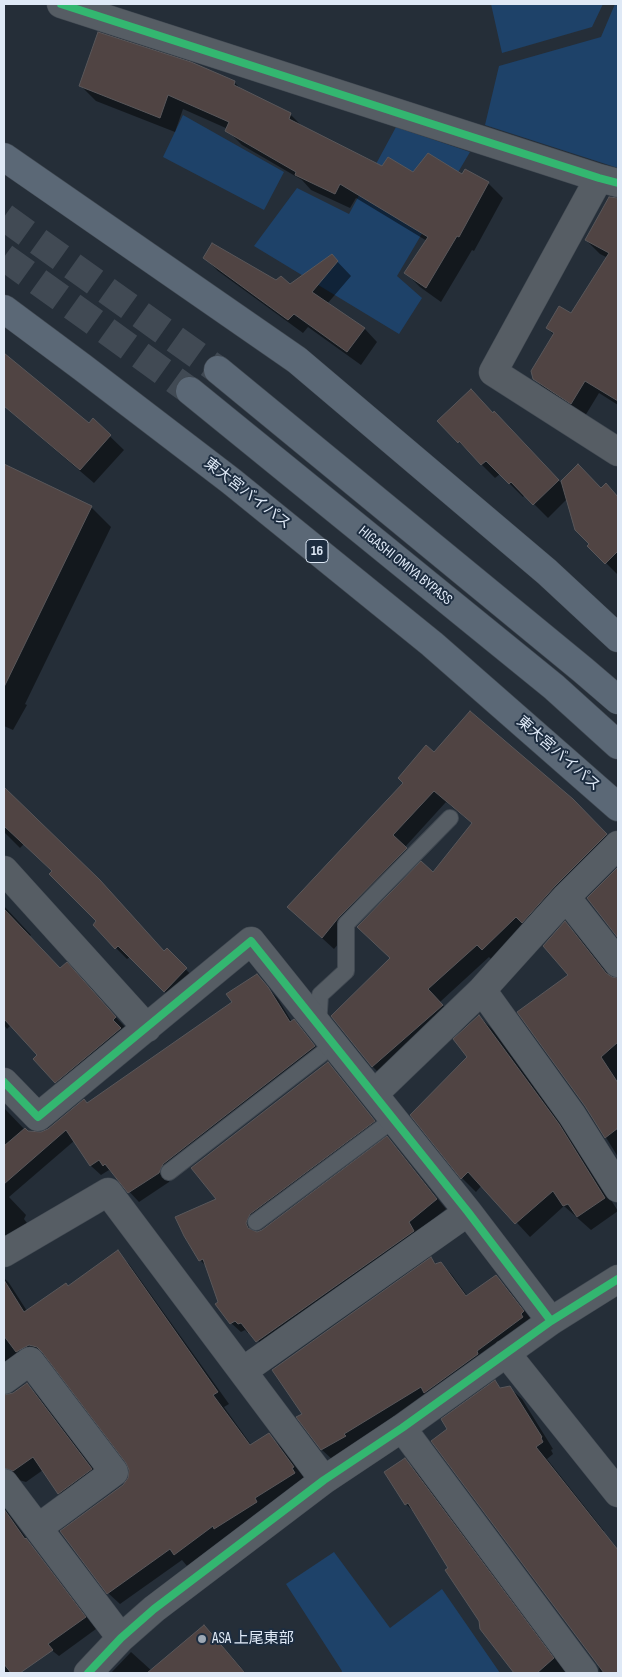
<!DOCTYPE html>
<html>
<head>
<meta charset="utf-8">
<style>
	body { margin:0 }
	#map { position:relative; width:622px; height:1677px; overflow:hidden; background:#252e38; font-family:"Sofia Sans Condensed",sans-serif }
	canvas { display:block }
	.frame { position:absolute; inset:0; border:5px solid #dfe9f6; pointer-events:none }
</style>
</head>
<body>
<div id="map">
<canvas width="622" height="1677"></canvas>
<div class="frame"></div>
</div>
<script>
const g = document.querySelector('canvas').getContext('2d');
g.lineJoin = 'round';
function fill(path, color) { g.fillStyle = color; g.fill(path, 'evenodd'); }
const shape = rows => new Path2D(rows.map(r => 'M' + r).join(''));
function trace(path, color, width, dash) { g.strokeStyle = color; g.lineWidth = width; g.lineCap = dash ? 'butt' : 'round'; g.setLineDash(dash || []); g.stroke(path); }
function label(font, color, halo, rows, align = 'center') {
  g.font = font + ' "Sofia Sans Condensed","Noto Sans JP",sans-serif'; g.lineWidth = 4; g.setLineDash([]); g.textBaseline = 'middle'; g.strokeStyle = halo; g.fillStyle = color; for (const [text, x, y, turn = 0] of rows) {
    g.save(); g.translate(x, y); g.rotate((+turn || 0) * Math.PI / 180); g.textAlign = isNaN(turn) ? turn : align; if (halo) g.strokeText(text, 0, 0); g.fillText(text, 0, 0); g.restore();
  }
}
const green = shape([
	[491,4,603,4,592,27,502,53],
	[615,4,618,4,618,168,485,125,499,66,601,37],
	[183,115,284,172,264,210,163,157],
	[396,127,470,152,397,276,422,298,399,334,254,246,297,188,349,214],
	[334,1552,390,1628,442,1589,500,1673,341,1673,342,1671,286,1584]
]);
const shadow = shape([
	[234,82,244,92,290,114,305,129,382,168,413,174,463,176,488,183,503,198,474,251,472,250,441,302,420,287,405,272,427,241,356,198,350,208,311,190,302,180,242,145,227,130,228,129,183,109,175,132,96,101,81,86],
	[606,204,618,211,618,405,599,393,585,416,548,393,534,378,554,335,547,328,571,314,608,258,600,254,586,240],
	[332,256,351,276,327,304,364,328,377,342,361,365,308,327,303,333,218,271,204,257,290,286],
	[4,355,89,425,93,420,124,450,94,483,4,406],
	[493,414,508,426,564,486,601,489,606,485,618,498,618,575,589,546,591,545,567,499,548,518,525,495,523,497,500,474,495,478,438,421],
	[4,465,91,507,111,527,25,704,27,705,13,730,4,726],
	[434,753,572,800,615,844,494,962,489,957,440,1002,454,1018,385,1079,373,1067,332,1016,391,958,433,874,473,824,446,802,405,847,418,861,351,929,334,949,301,919],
	[4,789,99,881,164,952,167,950,197,981,176,1003,130,957,127,959,116,948,98,921,53,872,24,844,20,848,4,832],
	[618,869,618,936,589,898],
	[4,906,31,935,29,937,60,970,76,974,125,1027,66,1092,56,1082,39,1055,11,1025,7,1029,4,1025],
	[565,923,578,936,612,979,618,979,618,1157,586,1105],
	[257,975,278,999,292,1022,294,1021,303,1031,324,1057,172,1174,169,1182,139,1202,109,1170,101,1175,91,1166,74,1141,9,1197,26,1215,24,1219,30,1227,13,1243,4,1234,4,1108,27,1132,42,1133,88,1105,234,1003],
	[479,1016,493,1030,572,1139,618,1211,591,1230,564,1206,530,1237,482,1185,476,1192,462,1178,412,1115,469,1057],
	[328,1063,383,1131,259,1224,255,1234,263,1231,387,1138,397,1148,446,1209,267,1351,250,1332,248,1333,245,1330,241,1332,231,1323,219,1302,208,1268,200,1260,218,1200],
	[117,1252,129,1264,229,1404,224,1407,252,1446,269,1435,281,1447,305,1479,227,1539,225,1538,187,1566,182,1560,120,1604,108,1593,124,1485,129,1479,131,1471,128,1462,49,1358,41,1357,4,1382,4,1278,9,1283,27,1311,68,1287],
	[431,1259,437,1264,441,1263,452,1275,468,1297,496,1276,507,1288,534,1323,334,1461,322,1450,298,1418,304,1414],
	[495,1382,502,1389,510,1388,522,1399,553,1449,551,1450,553,1454,547,1459,604,1531,602,1533,618,1552,618,1673,600,1673,598,1663,448,1429],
	[27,1384,38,1396,103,1481,71,1504,59,1493,43,1470,26,1482,15,1479,4,1485,4,1396,14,1394],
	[405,1460,416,1471,566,1673,516,1673,503,1659,416,1514,406,1504],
	[4,1507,31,1545,96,1629,59,1656,30,1633,4,1663,15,1673,4,1673],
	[204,1626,246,1673,111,1673,131,1652,152,1671]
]);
const building = shape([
	[98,32,191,62,235,81,234,85,291,113,289,119,382,166,388,157,413,172,428,153,462,174,465,169,489,182,459,237,457,236,426,288,404,273,428,237,340,184,335,194,295,175,296,172,225,131,229,122,168,95,160,118,79,86,98,32],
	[609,197,618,198,618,401,585,381,571,404,533,379,531,371,554,333,546,328,559,306,571,313,609,253,585,240,609,197],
	[212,243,276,280,281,276,290,284,332,254,338,261,312,292,365,328,347,352,294,314,288,320,203,258,212,243],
	[4,353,89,423,93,418,111,435,80,470,4,406,4,353],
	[471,389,493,413,494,411,559,480,533,505,511,482,509,484,486,461,481,465,459,441,458,443,437,421,471,389],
	[4,464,92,506,4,687,4,464],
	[578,464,601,488,606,483,618,497,618,551,605,564,587,546,589,544,575,530,561,481,578,464],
	[470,711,573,799,607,834,555,886,522,923,516,917,482,950,477,945,428,989,443,1005,372,1067,331,1016,390,958,357,927,421,861,433,872,472,823,434,791,393,835,407,848,339,917,322,938,287,907,403,783,398,778,426,745,434,752,470,711],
	[4,787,100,880,164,951,167,948,187,968,164,992,118,946,115,949,93,925,96,921,49,874,52,871,4,826,4,787],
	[618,867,618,938,587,898,618,867],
	[4,909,60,968,67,962,116,1017,113,1020,121,1028,55,1083,33,1059,37,1055,4,1019,4,909],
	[565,921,606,973,612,977,618,978,618,1042,601,1057,618,1083,618,1128,605,1138,585,1106,517,1012,568,975,543,946,565,921],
	[257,974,268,987,290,1022,294,1019,315,1046,163,1164,159,1173,128,1193,105,1164,103,1166,99,1160,90,1166,66,1130,4,1184,4,1146,25,1128,28,1131,41,1132,48,1129,84,1099,87,1103,232,1002,226,994,257,974],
	[479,1015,559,1124,605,1198,577,1217,568,1204,563,1206,553,1191,515,1224,468,1172,461,1179,410,1115,467,1057,453,1039,479,1015],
	[328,1062,375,1121,250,1214,246,1223,248,1228,257,1232,262,1230,387,1136,437,1199,409,1222,414,1231,256,1342,241,1323,238,1324,235,1321,230,1324,215,1304,218,1302,203,1259,199,1261,184,1236,175,1217,216,1199,191,1168,328,1062],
	[118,1250,218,1392,213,1395,250,1445,269,1433,294,1467,292,1468,295,1473,255,1498,257,1502,214,1529,213,1526,174,1555,170,1549,107,1594,60,1531,123,1485,128,1478,129,1470,126,1463,42,1352,37,1347,29,1345,16,1352,4,1336,4,1280,24,1312,66,1283,68,1286,118,1250],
	[431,1257,435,1264,441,1262,466,1296,496,1275,524,1311,521,1314,523,1317,477,1351,478,1354,424,1393,421,1387,344,1434,346,1436,321,1450,296,1417,302,1414,272,1370,431,1257],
	[495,1380,500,1388,510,1386,542,1437,541,1438,543,1442,536,1447,618,1550,618,1673,604,1673,431,1441,447,1429,441,1419,495,1380],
	[27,1383,92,1469,58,1494,33,1457,13,1471,4,1468,4,1395,13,1393,27,1383],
	[405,1458,554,1658,537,1673,514,1673,480,1629,479,1621,445,1570,448,1568,408,1503,405,1505,384,1472,405,1458],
	[4,1509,25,1539,26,1538,86,1617,48,1644,53,1650,20,1673,11,1673,4,1664,4,1509],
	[204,1625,245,1673,147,1673,204,1625]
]);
const trunkTunnel = shape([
	[4,217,218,370],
	[4,257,190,391]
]);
const service = shape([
	[318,1026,320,995,346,971,346,924,450,818],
	[169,1172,333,1045],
	[256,1222,394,1119]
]);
const minor = shape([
	[61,4,599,178,618,183],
	[599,178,493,372,618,452],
	[4,870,147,1028],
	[566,897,618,963],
	[482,990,572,1115,618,1188],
	[4,1082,38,1117,251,941,468,1212,551,1321],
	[374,1094,482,990,566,897,618,845],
	[4,1253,108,1192,324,1480],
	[506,1353,618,1493],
	[243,1371,468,1212],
	[4,1380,30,1361,114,1472,38,1528],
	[402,1428,584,1673],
	[4,1483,121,1638],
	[88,1673,121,1638,154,1609,324,1480,402,1428,551,1321,618,1279]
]);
const trunk = shape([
	[4,157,297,360,547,572,618,638],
	[4,309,82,367,231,481,432,644,618,807],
	[218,370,583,670,618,700],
	[190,391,554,687,618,745]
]);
const cycleway = shape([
	[61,4,599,178,618,183],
	[4,1082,38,1117,251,941,468,1212,551,1321],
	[88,1673,121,1638,154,1609,324,1480,402,1428,551,1321,618,1279]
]);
const markers = [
	[202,1639,5,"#9ea8b4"]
];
const shields = [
	[317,551,22]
];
const shieldNames = [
	["16",317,551]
];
const streetNames = [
	["東大宮バイパス",247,494,38],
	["HIGASHI OMIYA BYPASS",405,566,39],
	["東大宮バイパス",558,754,41]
];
const poiNames = [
	["ASA 上尾東部",212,1639]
];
fill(green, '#1e4269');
fill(shadow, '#0007');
fill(building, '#504443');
trace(building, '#59575a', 1);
trace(trunkTunnel, '#414a54', 28, [28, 14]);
trace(service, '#414952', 18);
trace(minor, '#414952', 29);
trace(trunk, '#414952', 29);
trace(service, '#565d64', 16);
trace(minor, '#565d64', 28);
trace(trunk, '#5b6876', 28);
trace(cycleway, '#33b770', 8);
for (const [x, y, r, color] of markers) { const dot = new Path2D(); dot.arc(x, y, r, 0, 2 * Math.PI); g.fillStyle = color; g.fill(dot); trace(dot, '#1d2d40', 2); }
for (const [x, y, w] of shields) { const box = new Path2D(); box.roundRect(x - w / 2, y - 11.5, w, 23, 4); g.fillStyle = '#1d2d40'; g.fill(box); trace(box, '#dfe9f6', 1); }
label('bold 14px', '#dfe9f6', null, shieldNames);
label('15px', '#dfe9f6', '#1d2d40', streetNames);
label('15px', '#dfe9f6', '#1d2d40', poiNames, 'left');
</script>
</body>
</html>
